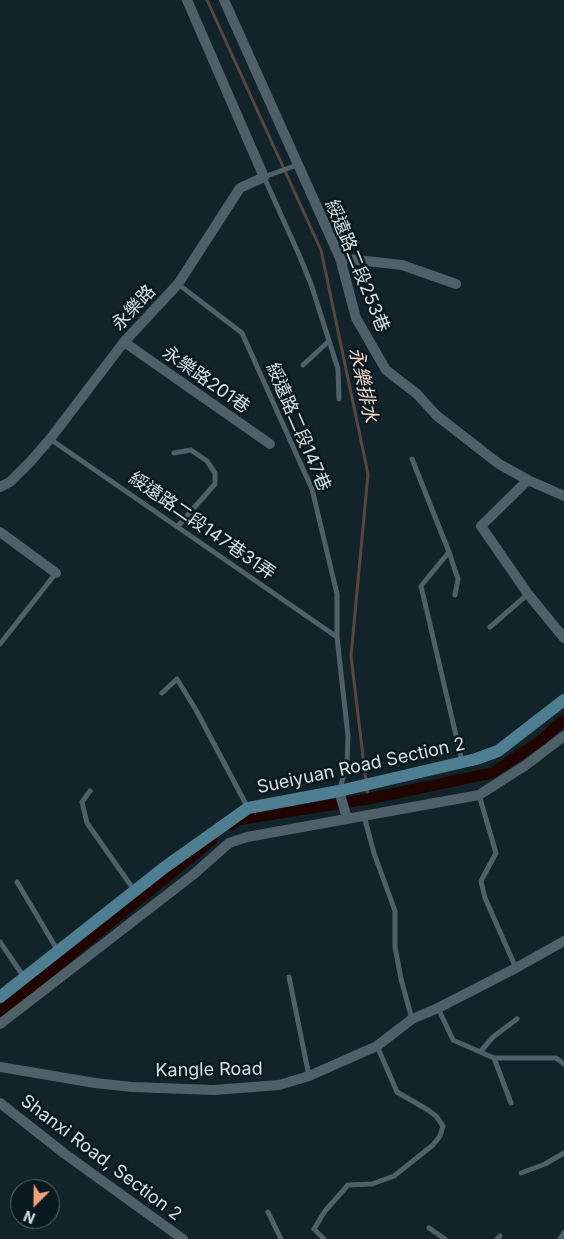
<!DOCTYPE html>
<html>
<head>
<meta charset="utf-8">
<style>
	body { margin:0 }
	#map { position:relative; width:564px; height:1239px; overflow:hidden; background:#13232a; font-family:Inter,sans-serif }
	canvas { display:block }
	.north { position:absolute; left:10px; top:1179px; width:50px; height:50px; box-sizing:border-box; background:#0a1a20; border:1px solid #5c696f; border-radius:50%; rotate:203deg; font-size:14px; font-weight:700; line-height:20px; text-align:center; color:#d7e0e5 }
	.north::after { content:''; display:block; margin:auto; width:18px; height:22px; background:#f1a27b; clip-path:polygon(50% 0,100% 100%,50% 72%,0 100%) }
</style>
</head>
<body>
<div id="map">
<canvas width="564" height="1239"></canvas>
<div class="north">N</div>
</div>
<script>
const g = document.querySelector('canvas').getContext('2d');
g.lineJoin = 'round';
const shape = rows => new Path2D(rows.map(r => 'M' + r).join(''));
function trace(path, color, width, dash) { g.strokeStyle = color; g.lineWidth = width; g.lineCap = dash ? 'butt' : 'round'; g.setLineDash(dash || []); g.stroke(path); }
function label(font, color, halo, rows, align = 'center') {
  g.font = font + ' Inter,"Noto Sans TC",sans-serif'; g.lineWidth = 5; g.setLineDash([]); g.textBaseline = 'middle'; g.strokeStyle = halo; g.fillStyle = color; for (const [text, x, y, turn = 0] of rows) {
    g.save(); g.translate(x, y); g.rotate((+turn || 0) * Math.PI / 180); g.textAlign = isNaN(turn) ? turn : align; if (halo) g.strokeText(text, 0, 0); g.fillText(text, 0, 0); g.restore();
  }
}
const stream = shape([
	[207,0,321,250,368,474,351,656,366,781],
	[367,788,368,799]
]);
const canal = shape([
	[231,825,237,820,368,799,492,773,539,742,564,720],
	[0,1012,212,840]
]);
const lane = shape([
	[297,165,264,177,300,257,311,284,338,369,339,399],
	[178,284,242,333,312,489,337,594,337,637,348,736,347,765,339,791],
	[303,365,329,341],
	[50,439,337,637],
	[174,453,191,450,207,461,215,473,215,484,178,526],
	[412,459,449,552,421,586,462,761],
	[449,552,458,579,455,595],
	[490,627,528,594],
	[0,644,56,573],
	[162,693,177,679,196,710,248,808],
	[90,791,82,802,87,823,134,890],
	[479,795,496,853,481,881,485,898,516,968],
	[364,816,374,853,395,911,395,947,401,979,412,1019],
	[17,882,58,951],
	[0,942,24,977],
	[289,977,309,1076],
	[438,1008,453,1040,494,1058,556,1058,564,1064],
	[481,1051,493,1037,517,1019],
	[494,1058,511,1103],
	[521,1173,545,1164,564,1153],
	[268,1212,281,1239],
	[429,1228,445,1239],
	[324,1239,314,1229,325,1211,348,1185,372,1184,394,1176,433,1145,440,1136,443,1126,436,1116,428,1110,397,1092,377,1046],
	[497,1239,500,1236],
	[560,1239,564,1233]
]);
const street = shape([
	[224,0,340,258,356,318,386,370,417,394,436,415,499,464,528,480,564,496],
	[340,258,402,265,456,284],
	[124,342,270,444],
	[528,480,481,526,528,594,564,638],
	[0,487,10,482,31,461,50,439,124,342,178,284,240,188,264,177,187,0],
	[0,532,56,573],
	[339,791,347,818],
	[0,1024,194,874,229,843,247,837,479,795,526,765,564,736],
	[0,1067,95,1083,132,1087,214,1090,279,1085,309,1076,377,1046,412,1019,438,1008,516,968,564,941],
	[0,1103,65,1154,183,1239]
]);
const secondary = shape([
	[0,997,165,867,248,808,339,791,476,759,498,751,564,700]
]);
const streetNames = [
	["綏遠路二段253巷",357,266,68],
	["永樂路",134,308,-47],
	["永樂路201巷",206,380,35],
	["綏遠路二段147巷",298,427,67],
	["綏遠路二段147巷31弄",202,526,35],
	["Sueiyuan Road Section 2",361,766,-12],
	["Kangle Road",209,1070,-1],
	["Shanxi Road, Section 2",101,1158,37]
];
const waterNames = [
	["永樂排水",363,385,78]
];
trace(stream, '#564645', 3);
trace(canal, '#1f0400', 11);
trace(lane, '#4f6068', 5);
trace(street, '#4f6068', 10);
trace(secondary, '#4e7e92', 12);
label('18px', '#d7e0e5', '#0a1a20', streetNames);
label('italic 19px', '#f4d6c7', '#0a1a20', waterNames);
</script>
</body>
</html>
